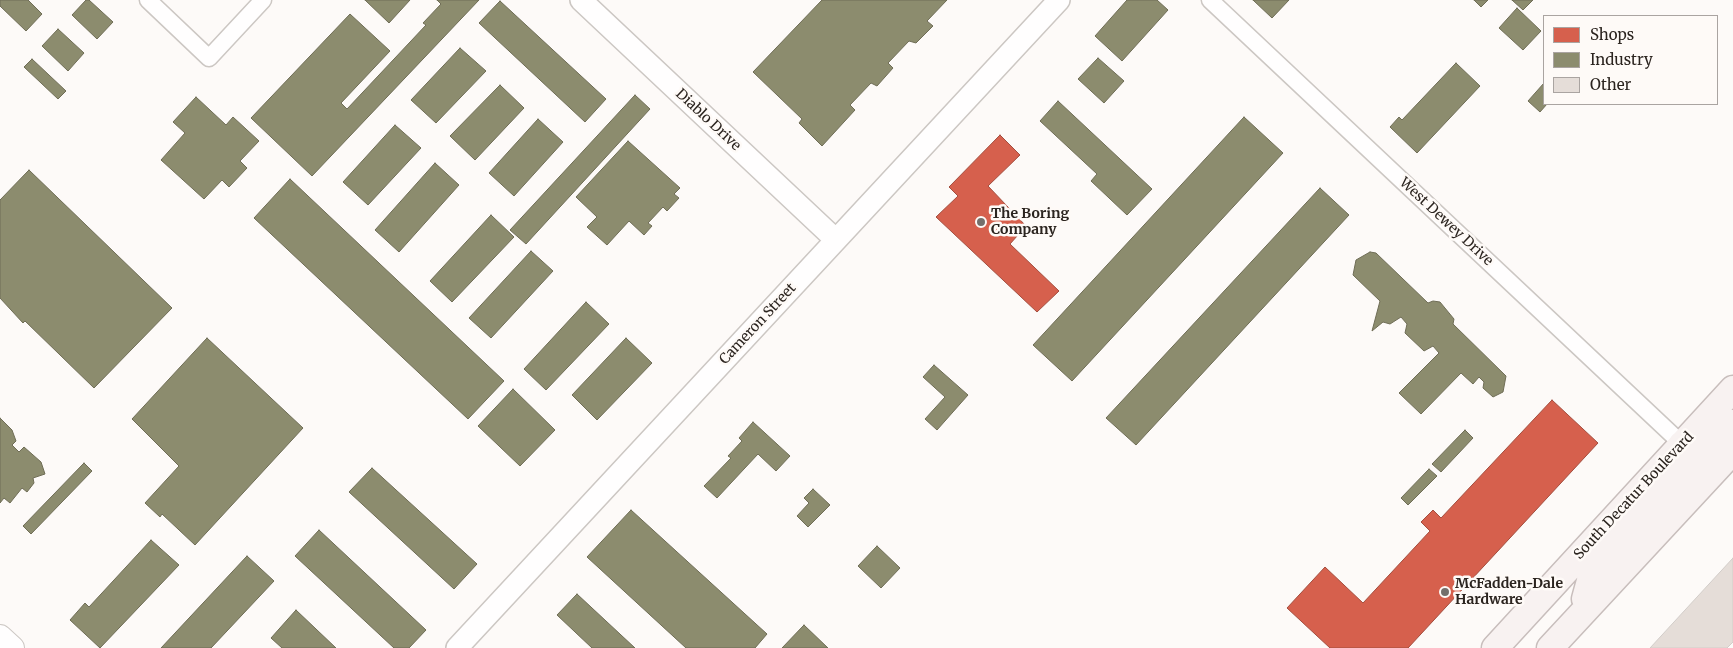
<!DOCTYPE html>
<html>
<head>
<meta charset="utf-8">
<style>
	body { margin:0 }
	#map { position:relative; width:1733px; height:648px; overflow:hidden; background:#fdfaf8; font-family:Merriweather,serif }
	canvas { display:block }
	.legend { position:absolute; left:1543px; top:15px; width:175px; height:90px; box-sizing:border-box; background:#fefaf7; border:1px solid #aaa4a1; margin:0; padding:6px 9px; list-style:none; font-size:15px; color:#2b241f }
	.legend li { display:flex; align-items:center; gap:10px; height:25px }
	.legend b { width:25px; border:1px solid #aaa4a1 }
</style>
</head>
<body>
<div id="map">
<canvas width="1733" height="648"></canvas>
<ul class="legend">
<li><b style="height:14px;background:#d6604d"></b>Shops</li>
<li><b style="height:14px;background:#8c8c6e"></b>Industry</li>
<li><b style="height:14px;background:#e5ddd8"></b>Other</li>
</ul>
</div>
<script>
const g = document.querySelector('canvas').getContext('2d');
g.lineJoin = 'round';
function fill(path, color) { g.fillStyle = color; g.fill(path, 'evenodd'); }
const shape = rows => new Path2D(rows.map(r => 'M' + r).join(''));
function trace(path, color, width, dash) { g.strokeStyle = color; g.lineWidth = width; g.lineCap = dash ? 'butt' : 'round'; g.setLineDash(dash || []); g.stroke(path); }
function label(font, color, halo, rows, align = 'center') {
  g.font = font + ' Merriweather,serif'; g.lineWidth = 5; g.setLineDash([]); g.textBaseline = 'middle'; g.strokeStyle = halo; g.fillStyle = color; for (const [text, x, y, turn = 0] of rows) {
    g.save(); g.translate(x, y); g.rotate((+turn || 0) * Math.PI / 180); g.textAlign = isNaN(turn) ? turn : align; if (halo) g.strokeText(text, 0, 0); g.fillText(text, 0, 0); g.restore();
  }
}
const shops = shape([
	[1000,135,1020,155,988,186,1026,226,1010,244,1059,291,1037,312,936,217,958,196,949,187,1000,135],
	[1552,400,1598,443,1408,648,1330,648,1287,608,1325,567,1363,603,1430,531,1421,522,1433,510,1441,518,1552,400]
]);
const industry = shape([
	[0,0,28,0,42,14,26,31,0,6,0,0],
	[86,0,89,0,113,22,97,39,72,15,86,0],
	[365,0,410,0,389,23,365,0],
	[437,0,479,0,312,176,251,118,350,14,390,51,341,103,347,109,426,25,423,23,441,4,437,0],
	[822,0,947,0,927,21,933,26,916,43,909,41,888,63,893,68,877,86,871,83,850,105,855,110,822,146,799,123,802,119,753,72,822,0],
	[1127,0,1157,0,1168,10,1122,61,1095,36,1127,0],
	[1253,0,1289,0,1272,18,1253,0],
	[1474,0,1488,0,1481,7,1474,0],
	[1512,0,1533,0,1523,10,1512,0],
	[500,1,606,99,585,122,479,23,500,1],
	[1517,8,1541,31,1523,50,1499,28,1517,8],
	[58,29,84,53,68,71,42,46,58,29],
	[460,48,486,71,436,123,411,100,460,48],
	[1098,58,1124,81,1104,103,1078,79,1098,58],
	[32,59,66,91,58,99,24,67,32,59],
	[1456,63,1480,86,1417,153,1390,127,1399,117,1402,120,1456,63],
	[1544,83,1544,104,1547,104,1540,112,1528,101,1544,83],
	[500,85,524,108,475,160,450,136,500,85],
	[635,95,650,109,526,244,510,230,635,95],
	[196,97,226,125,233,117,259,141,240,161,247,168,229,187,222,180,204,199,161,160,185,133,173,122,196,97],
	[1058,101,1152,189,1127,215,1091,181,1097,174,1040,121,1058,101],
	[1244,117,1283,153,1072,381,1033,345,1244,117],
	[538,119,563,142,514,196,489,173,538,119],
	[395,125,421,148,368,205,343,182,395,125],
	[628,141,680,188,674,194,679,198,667,211,663,207,648,223,652,226,644,235,629,221,607,245,587,227,597,217,576,197,628,141],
	[435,163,459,185,399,252,375,230,435,163],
	[29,170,172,308,94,388,25,321,23,323,0,298,0,200,29,170],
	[290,179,504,381,468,419,254,218,290,179],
	[1320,188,1349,215,1136,445,1106,418,1320,188],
	[491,215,514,237,452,302,430,281,491,215],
	[531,251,553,271,491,338,469,318,531,251],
	[1370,252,1376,253,1428,303,1433,301,1440,302,1454,319,1453,324,1506,376,1503,392,1493,397,1483,388,1484,382,1479,377,1473,384,1461,373,1421,414,1399,393,1439,353,1433,346,1424,351,1405,333,1407,324,1401,317,1390,324,1383,322,1372,331,1380,301,1353,275,1356,260,1370,252],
	[586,302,609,324,546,390,524,369,586,302],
	[207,338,303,428,195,545,162,514,160,517,145,503,179,466,132,419,207,338],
	[626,338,652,363,597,420,572,395,626,338],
	[934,365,968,395,937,430,925,419,945,397,923,377,934,365],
	[513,389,555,430,520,466,478,426,513,389],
	[0,418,12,430,16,441,12,445,19,452,24,447,41,462,45,474,33,478,34,483,27,492,22,488,10,503,4,498,0,503,0,418],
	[753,422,790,456,776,471,758,454,717,498,704,486,731,458,728,456,742,441,739,438,753,422],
	[1465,430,1473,438,1441,472,1432,464,1465,430],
	[84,463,92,471,31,534,23,526,84,463],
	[372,468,477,564,454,589,349,492,372,468],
	[1429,469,1437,476,1408,505,1401,498,1429,469],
	[813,489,830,505,808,527,797,516,809,503,804,498,813,489],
	[631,510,767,634,755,648,686,648,587,557,631,510],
	[319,530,426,630,409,648,394,648,295,556,319,530],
	[151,540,179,565,100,648,70,620,85,603,89,607,151,540],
	[877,546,900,568,881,588,858,566,877,546],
	[247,556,274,581,211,648,161,648,247,556],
	[577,594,635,648,592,648,557,615,577,594],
	[296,610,336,648,282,648,271,638,296,610],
	[804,625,828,648,782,648,804,625]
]);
const building = shape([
	[1733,558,1733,642,1727,648,1650,648,1733,558]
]);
const minor = shape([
	[148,0,209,58,263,0],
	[1210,0,1682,444]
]);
const tertiary = shape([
	[581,0,836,240],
	[457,648,1059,0]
]);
const secondary = shape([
	[0,637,12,648]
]);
const primary = shape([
	[1700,463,1733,423],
	[1585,599,1591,577,1682,473,1682,444],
	[1495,648,1733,389],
	[1550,648,1733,451]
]);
const markers = [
	[981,222,5,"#746f6b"],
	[1445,592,5,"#746f6b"]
];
const streetNames = [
	["Diablo Drive",708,120,43],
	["West Dewey Drive",1446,222,43],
	["Cameron Street",758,324,-47],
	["South Decatur Boulevard",1634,496,-47]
];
const poiNames = [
	["The Boring",991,214],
	["Company",991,230],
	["McFadden-Dale",1455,584],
	["Hardware",1455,600]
];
fill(shops, '#d6604d');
trace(shops, '#a34e3f', 1);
fill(industry, '#8c8c6e');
trace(industry, '#6f6d56', 1);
fill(building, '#e5ddd8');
trace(building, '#d2cdc9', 1);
trace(minor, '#ccc7c3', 19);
trace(tertiary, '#ccc7c3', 24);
trace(secondary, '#ccc7c3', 26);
trace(primary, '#c8bebc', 29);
trace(minor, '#fffefe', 16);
trace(tertiary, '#fffefe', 21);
trace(secondary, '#fffefe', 24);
trace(primary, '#f8f2f1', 26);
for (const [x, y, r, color] of markers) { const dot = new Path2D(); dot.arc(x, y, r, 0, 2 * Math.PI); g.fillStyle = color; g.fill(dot); trace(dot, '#fefaf7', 2); }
label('14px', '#2b241f', '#fefaf7', streetNames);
label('bold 14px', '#2b241f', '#fefaf7', poiNames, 'left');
</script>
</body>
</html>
